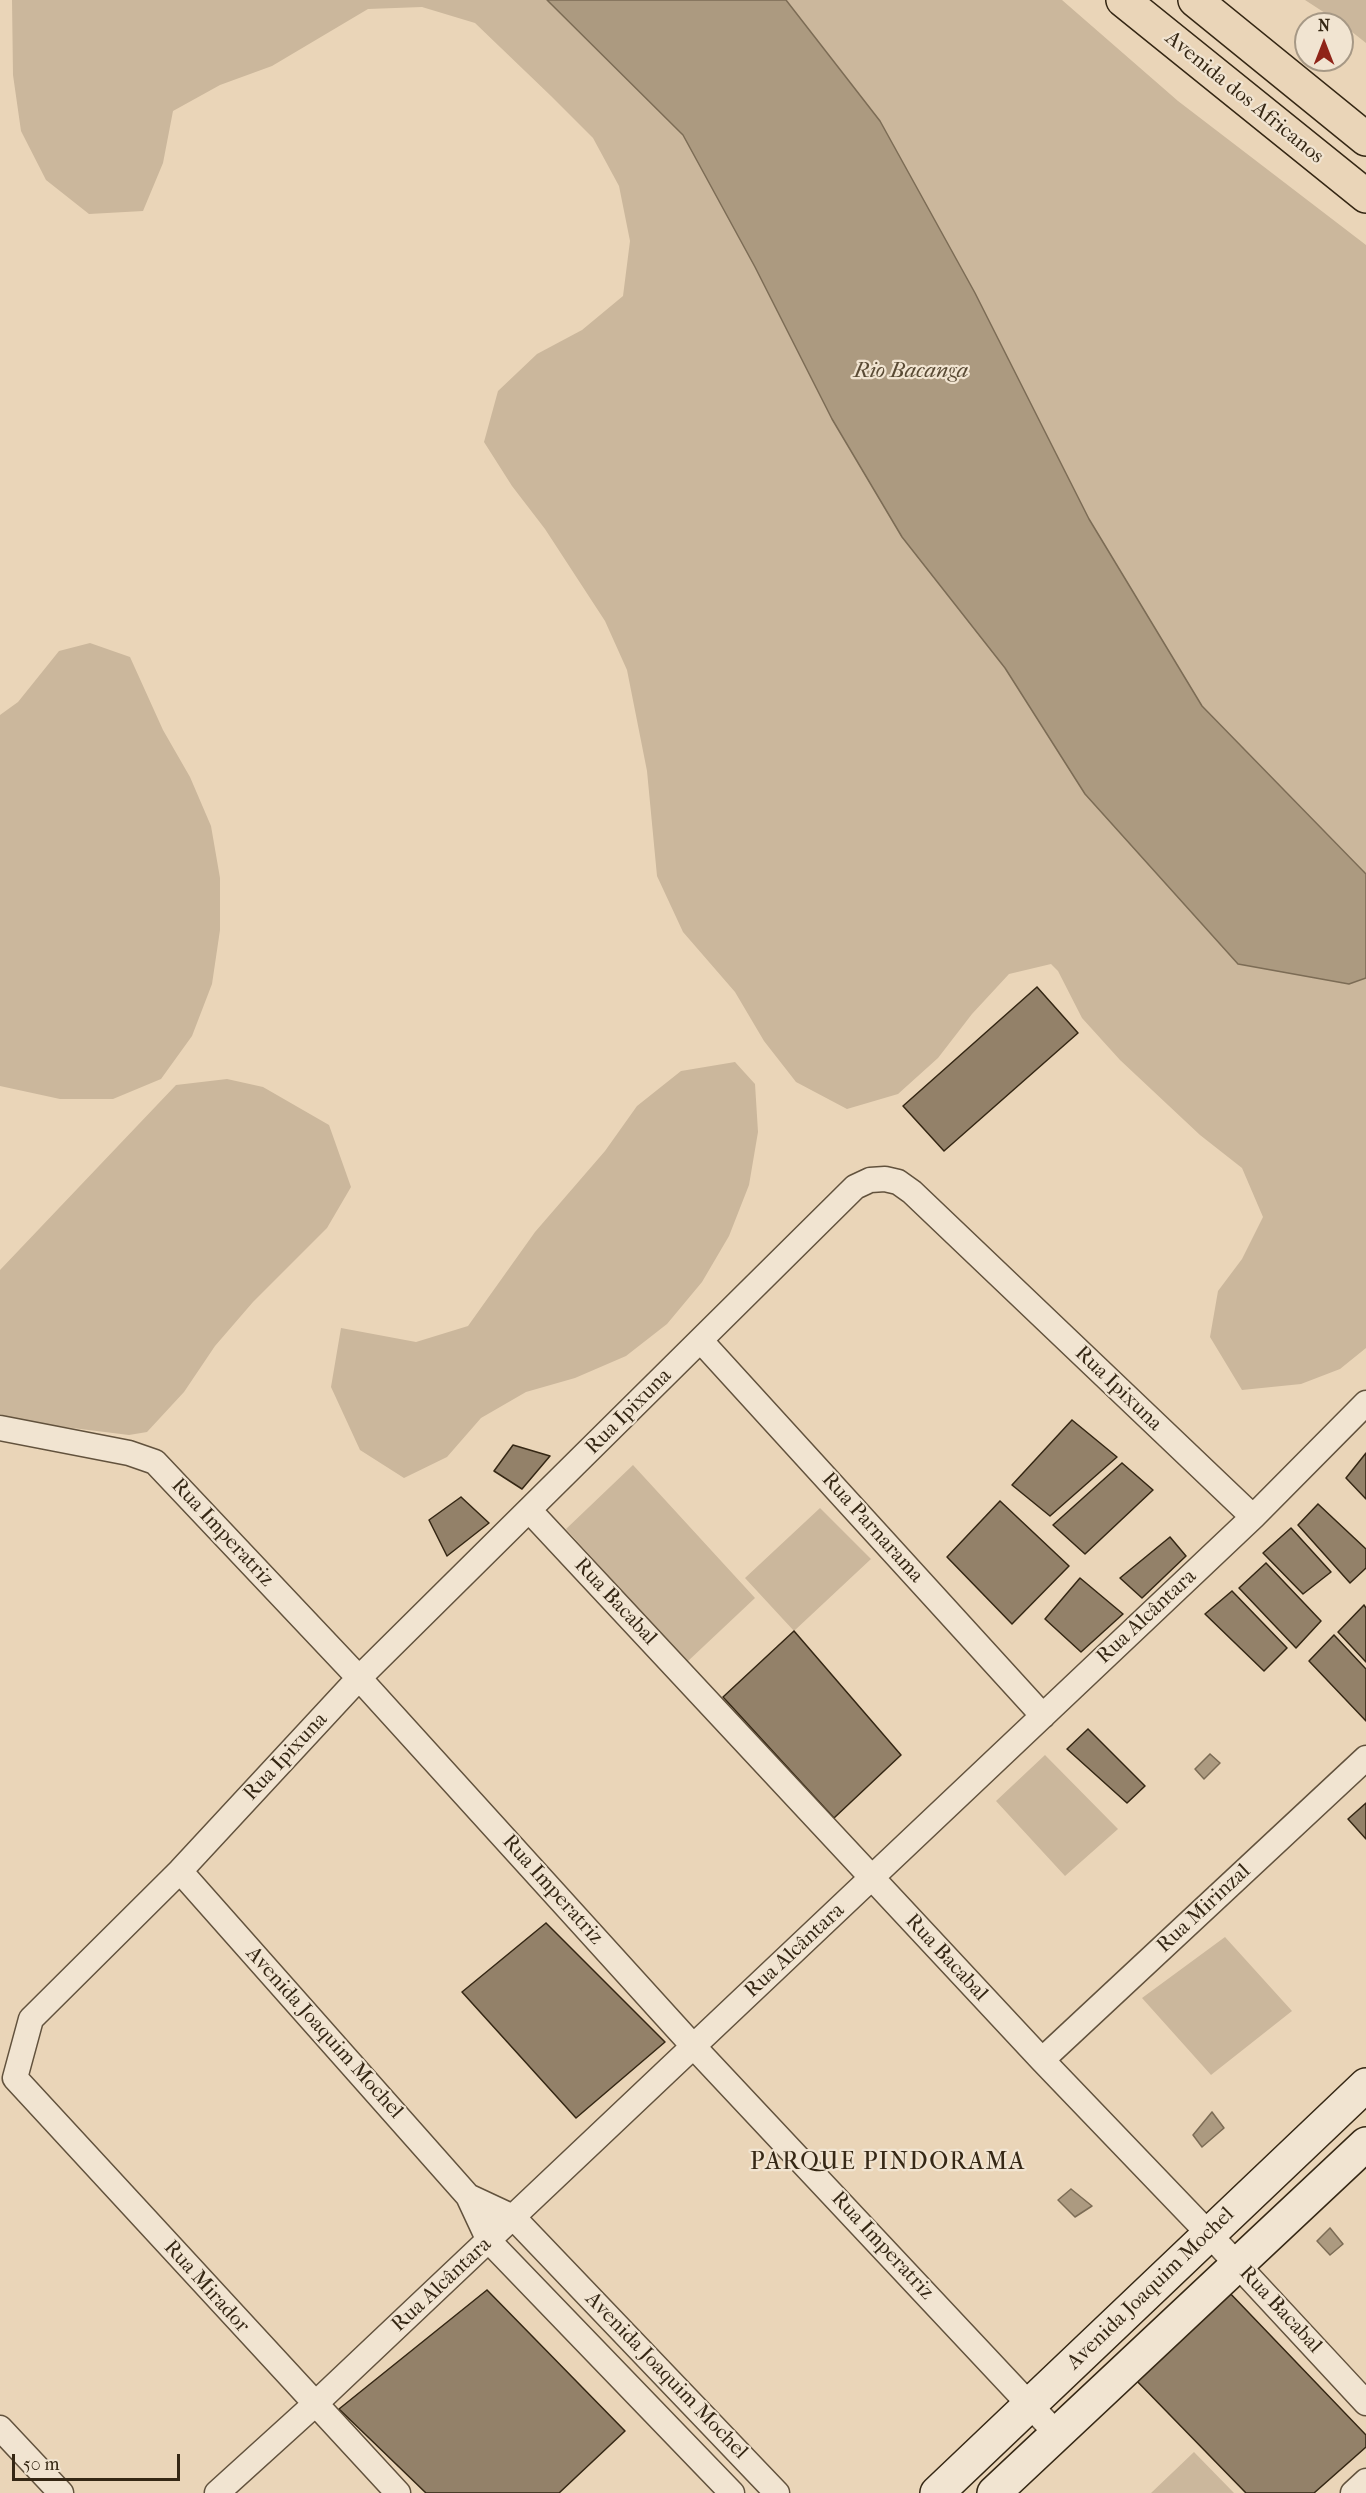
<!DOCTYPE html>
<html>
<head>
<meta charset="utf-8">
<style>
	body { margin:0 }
	#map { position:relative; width:1366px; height:2493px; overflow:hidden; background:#ead5b8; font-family:"IM FELL French Canon",serif }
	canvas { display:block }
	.north { position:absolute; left:1294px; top:12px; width:60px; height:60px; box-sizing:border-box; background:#f1e4d1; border:2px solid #a69885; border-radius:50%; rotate:0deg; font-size:16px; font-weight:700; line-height:24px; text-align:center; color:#352714 }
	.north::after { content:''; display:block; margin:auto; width:21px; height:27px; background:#8f2418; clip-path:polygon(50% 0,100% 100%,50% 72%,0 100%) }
	.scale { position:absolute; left:12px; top:2454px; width:168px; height:27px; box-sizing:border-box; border:3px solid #352714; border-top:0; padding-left:8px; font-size:18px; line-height:21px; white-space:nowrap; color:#352714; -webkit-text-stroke:4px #f1e4d1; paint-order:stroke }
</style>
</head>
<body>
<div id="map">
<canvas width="1366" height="2493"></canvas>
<div class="north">N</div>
<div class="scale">50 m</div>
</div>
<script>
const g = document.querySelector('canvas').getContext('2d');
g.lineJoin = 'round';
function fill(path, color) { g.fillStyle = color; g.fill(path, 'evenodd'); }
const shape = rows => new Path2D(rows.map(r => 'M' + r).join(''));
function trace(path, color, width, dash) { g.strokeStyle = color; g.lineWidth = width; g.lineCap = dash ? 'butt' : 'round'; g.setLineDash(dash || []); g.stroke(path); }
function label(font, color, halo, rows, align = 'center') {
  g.font = font + ' "IM FELL French Canon",serif'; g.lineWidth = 4.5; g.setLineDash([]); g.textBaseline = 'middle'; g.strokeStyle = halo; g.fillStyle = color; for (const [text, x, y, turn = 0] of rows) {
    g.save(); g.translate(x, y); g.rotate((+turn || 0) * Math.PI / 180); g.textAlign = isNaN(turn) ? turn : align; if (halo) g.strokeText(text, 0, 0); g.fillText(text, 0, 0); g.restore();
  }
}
const green = shape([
	[12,0,547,0,683,135,755,267,832,419,902,537,1005,668,1085,794,1349,984,1366,978,1366,1348,1340,1369,1301,1384,1242,1390,1210,1337,1218,1291,1242,1259,1263,1217,1242,1168,1200,1135,1120,1060,1082,1018,1058,971,1051,964,1009,974,972,1014,938,1058,898,1094,847,1109,796,1082,764,1041,735,992,683,932,657,876,647,771,627,670,605,621,545,529,512,486,484,442,498,391,537,354,582,330,623,296,630,241,619,186,593,138,551,96,475,23,422,7,368,9,272,66,220,85,173,111,163,163,143,211,89,214,46,180,21,131,13,75],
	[786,0,1062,0,1178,101,1366,245,1366,874,1202,706,1089,519,975,293,880,121],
	[1305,0,1366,0,1366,43,1342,24],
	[90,643,130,657,163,730,190,777,211,826,220,878,220,930,212,984,192,1036,161,1079,113,1099,60,1099,0,1086,0,715,18,702,59,651],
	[735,1062,755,1084,758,1132,749,1185,729,1236,702,1282,667,1324,626,1356,575,1378,526,1392,481,1418,447,1457,404,1478,360,1450,331,1387,341,1328,416,1342,468,1326,535,1232,605,1151,637,1106,681,1071],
	[227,1079,263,1087,329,1125,351,1187,327,1228,253,1302,215,1346,184,1392,147,1432,129,1435,24,1422,0,1414,0,1270,176,1085],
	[633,1465,755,1598,687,1662,566,1529],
	[820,1508,871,1559,794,1631,745,1578],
	[1045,1755,1118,1829,1065,1876,996,1801],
	[1225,1937,1292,2011,1211,2075,1142,1998],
	[1194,2452,1234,2493,1151,2493]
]);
const water = shape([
	[547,0,786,0,880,121,975,293,1089,519,1202,706,1366,874,1366,978,1349,984,1238,964,1085,794,1005,668,902,537,832,419,755,267,683,135,547,0],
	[1210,1754,1220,1763,1204,1779,1195,1769,1210,1754],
	[1212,2112,1224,2128,1202,2147,1193,2135,1212,2112],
	[1071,2189,1092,2206,1075,2217,1058,2200,1071,2189],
	[1330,2228,1343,2244,1330,2255,1317,2241,1330,2228]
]);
const building = shape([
	[1037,987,1078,1033,944,1151,903,1106,1037,987],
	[1072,1420,1117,1457,1050,1516,1012,1485,1072,1420],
	[513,1445,550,1456,522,1489,494,1471,513,1445],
	[1366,1453,1366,1499,1346,1478,1366,1453],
	[1122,1463,1153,1490,1085,1554,1053,1525,1122,1463],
	[461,1497,489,1523,447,1556,429,1520,461,1497],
	[1000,1501,1069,1566,1012,1624,947,1557,1000,1501],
	[1318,1504,1366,1549,1366,1568,1350,1583,1298,1525,1318,1504],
	[1291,1528,1331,1572,1303,1594,1263,1553,1291,1528],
	[1170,1537,1186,1556,1142,1598,1120,1578,1170,1537],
	[1266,1563,1321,1621,1296,1648,1239,1588,1266,1563],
	[1080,1578,1123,1614,1081,1652,1045,1619,1080,1578],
	[1232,1591,1287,1648,1264,1671,1205,1614,1232,1591],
	[1364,1605,1366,1608,1366,1662,1338,1632,1364,1605],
	[794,1631,901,1755,834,1818,723,1697,794,1631],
	[1334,1635,1366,1669,1366,1721,1309,1661,1334,1635],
	[1088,1729,1145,1786,1127,1803,1067,1749,1088,1729],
	[1366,1803,1366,1839,1348,1819,1366,1803],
	[546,1923,665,2042,576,2118,462,1992,546,1923],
	[1226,2289,1366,2435,1366,2447,1314,2493,1246,2493,1132,2376,1226,2289],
	[487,2290,625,2431,559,2493,426,2493,339,2409,487,2290]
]);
const street = shape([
	[701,1341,1043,1716],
	[0,1428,129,1453,155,1462,359,1678,694,2047,1057,2434],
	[529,1510,1042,2060,1208,2233,1366,2403],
	[180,1871,468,2196,489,2241,732,2493],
	[1042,2060,1366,1758],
	[468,2196,513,2217,777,2493],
	[0,2428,61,2493],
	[217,2493,314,2405,1253,1517,1366,1403],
	[398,2493,15,2078,31,2019,180,1871,359,1678,855,1187,870,1180,885,1179,898,1182,912,1192,1253,1517],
	[1353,2493,1366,2481]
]);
const secondary = shape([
	[937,2493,1366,2085],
	[994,2493,1366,2144]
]);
const primary = shape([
	[1123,0,1366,196],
	[1195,0,1366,139]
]);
const streetNames = [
	["Avenida dos Africanos",1244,98,39],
	["Rua Ipixuna",1118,1389,44],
	["Rua Ipixuna",629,1412,-45],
	["Rua Parnarama",872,1528,48],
	["Rua Imperatriz",222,1533,47],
	["Rua Bacabal",615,1602,47],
	["Rua Alcântara",1147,1617,-43],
	["Rua Ipixuna",286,1757,-47],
	["Rua Imperatriz",552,1890,48],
	["Rua Mirinzal",1204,1909,-43],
	["Rua Alcântara",795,1951,-43],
	["Rua Bacabal",946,1958,47],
	["Avenida Joaquim Mochel",324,2033,48],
	["Rua Imperatriz",882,2246,47],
	["Rua Alcântara",442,2285,-43],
	["Rua Mirador",206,2287,48],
	["Avenida Joaquim Mochel",1151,2289,-44],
	["Rua Bacabal",1280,2310,47],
	["Avenida Joaquim Mochel",666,2376,46]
];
const waterNames = [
	["Rio Bacanga",911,372]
];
const quarterNames = [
	["PARQUE PINDORAMA",888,2163]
];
fill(green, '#cbb79c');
fill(water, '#ac9a80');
trace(water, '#7c6c55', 1.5);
fill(building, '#938169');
trace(building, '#352714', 1.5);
trace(street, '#62523d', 27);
trace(secondary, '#352714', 36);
trace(primary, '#352714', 36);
trace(street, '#f1e4d1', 24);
trace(secondary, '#f1e4d1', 33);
trace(primary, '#ead5b8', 33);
label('21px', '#352714', '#f1e4d1', streetNames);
label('italic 22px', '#594a34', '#f1e4d1', waterNames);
g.letterSpacing = '1.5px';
label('24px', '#352714', '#f1e4d1', quarterNames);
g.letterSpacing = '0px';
</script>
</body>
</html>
